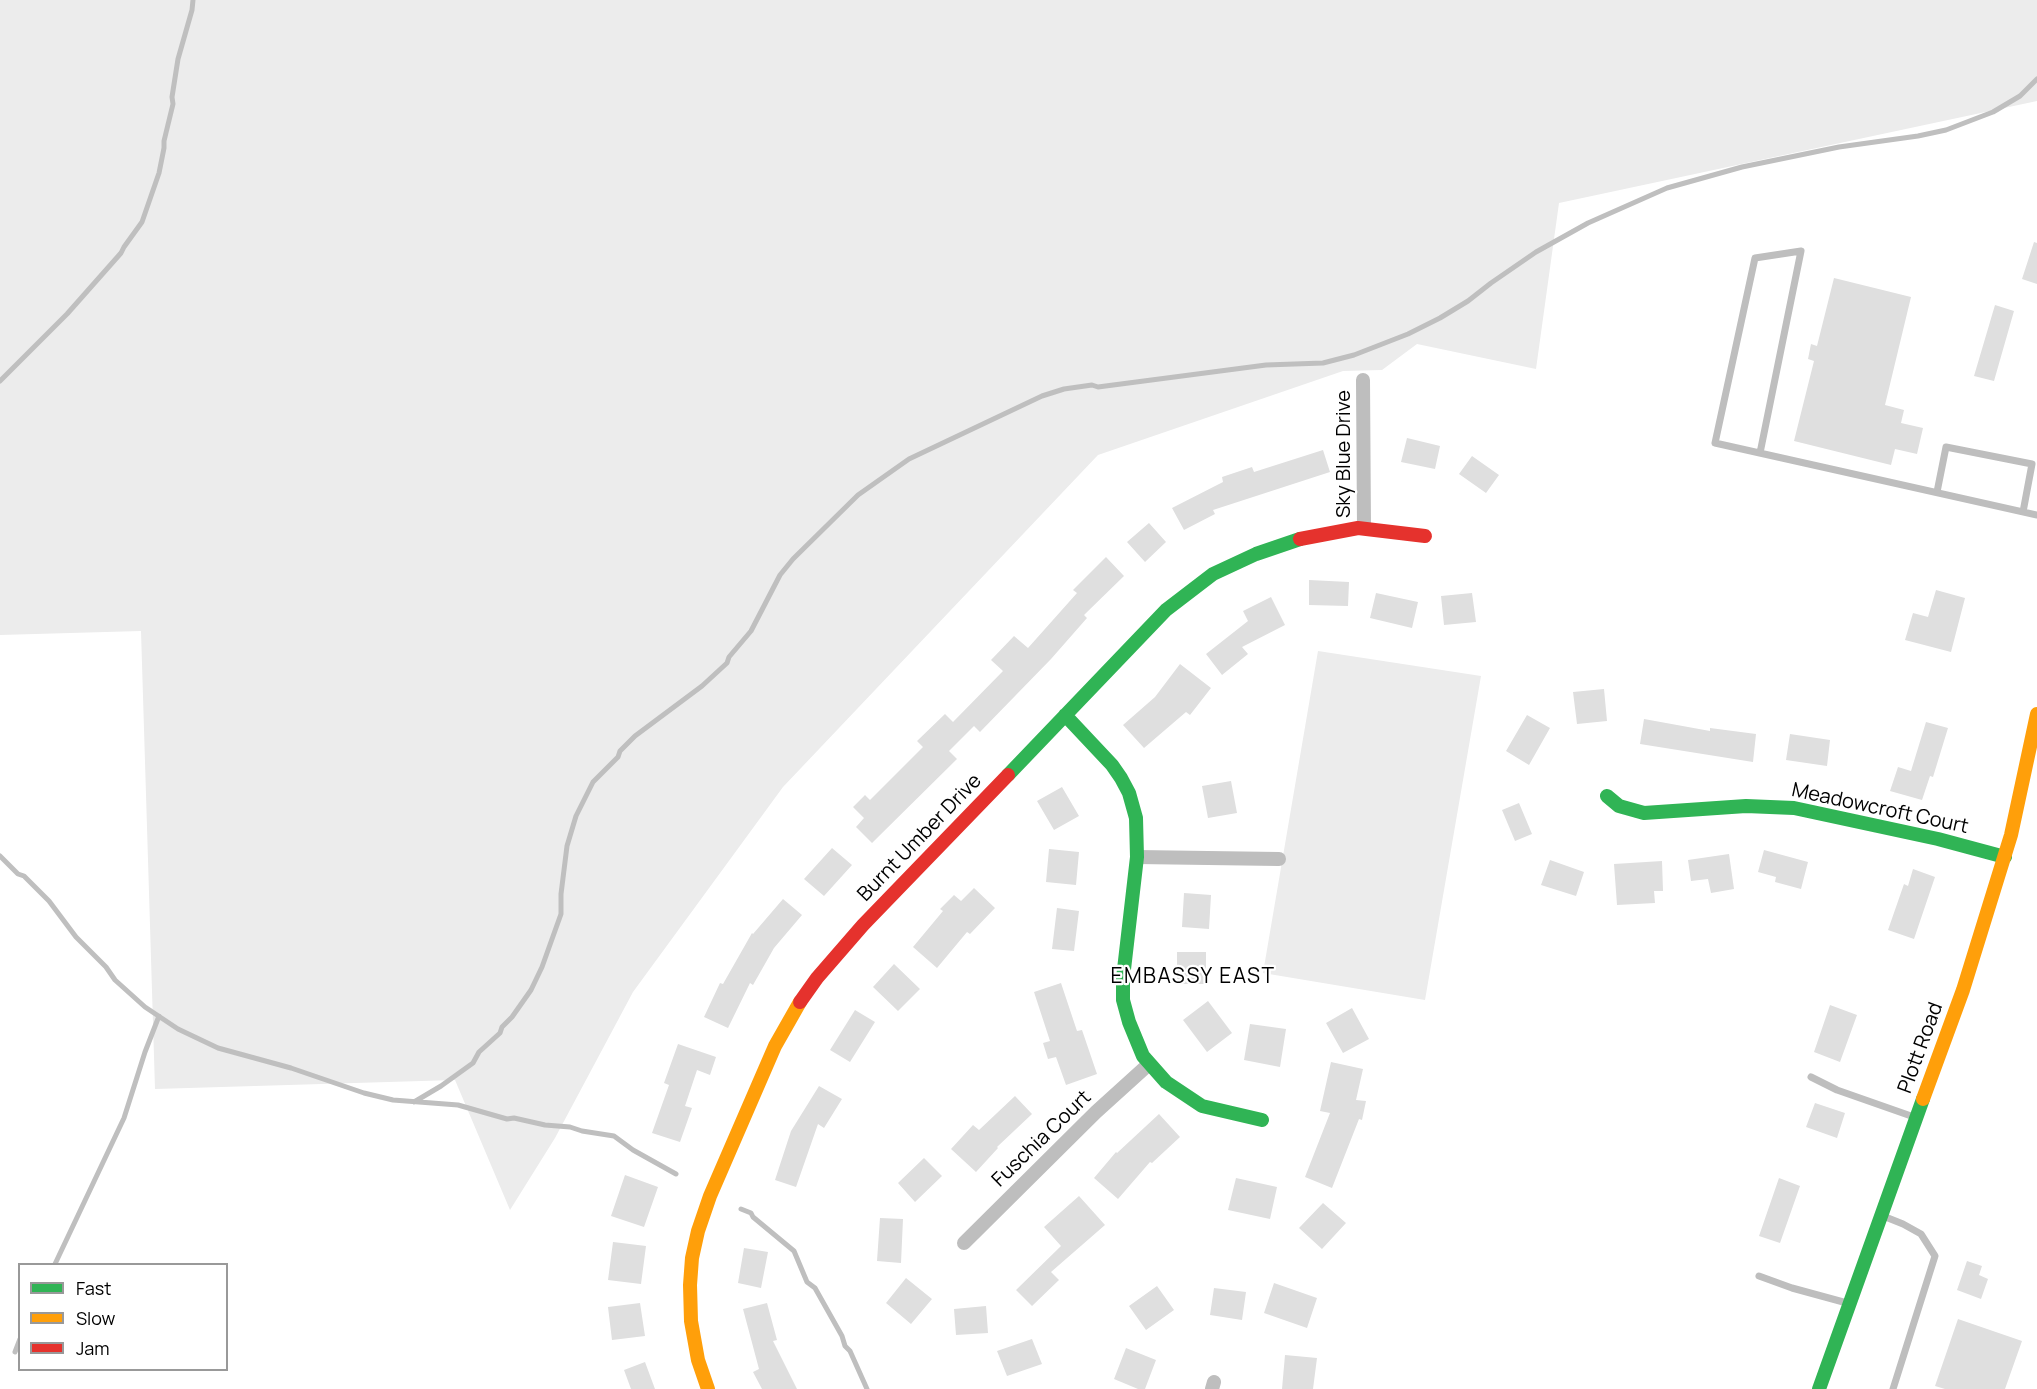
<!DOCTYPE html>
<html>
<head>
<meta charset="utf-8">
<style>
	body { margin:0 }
	#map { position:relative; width:2037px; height:1389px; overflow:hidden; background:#fff; font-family:Manrope,sans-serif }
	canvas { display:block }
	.legend { position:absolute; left:18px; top:1263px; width:210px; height:108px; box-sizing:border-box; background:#fff; border:2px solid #999; margin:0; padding:8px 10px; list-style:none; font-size:18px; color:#000 }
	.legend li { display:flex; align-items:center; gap:12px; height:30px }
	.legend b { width:30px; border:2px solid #999 }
</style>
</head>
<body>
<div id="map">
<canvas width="2037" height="1389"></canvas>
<ul class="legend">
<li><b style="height:8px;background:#30b455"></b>Fast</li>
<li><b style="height:8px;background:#ff9f0a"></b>Slow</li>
<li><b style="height:8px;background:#e5322d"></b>Jam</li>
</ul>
</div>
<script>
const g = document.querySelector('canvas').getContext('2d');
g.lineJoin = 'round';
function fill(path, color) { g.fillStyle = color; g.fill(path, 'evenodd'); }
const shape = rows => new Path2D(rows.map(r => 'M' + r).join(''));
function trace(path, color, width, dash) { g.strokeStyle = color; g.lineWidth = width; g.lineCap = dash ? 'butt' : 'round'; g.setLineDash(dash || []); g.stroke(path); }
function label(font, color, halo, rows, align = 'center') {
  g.font = font + ' Manrope,sans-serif'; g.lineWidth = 4.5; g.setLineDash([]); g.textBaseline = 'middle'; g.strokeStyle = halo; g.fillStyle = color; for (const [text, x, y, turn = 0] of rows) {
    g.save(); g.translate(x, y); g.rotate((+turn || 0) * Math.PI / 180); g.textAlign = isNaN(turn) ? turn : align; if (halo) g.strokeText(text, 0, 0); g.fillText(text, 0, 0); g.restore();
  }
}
const green = shape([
	[0,0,2037,0,2037,101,1559,203,1536,369,1417,344,1382,370,1343,371,1098,455,783,787,633,992,555,1138,510,1210,455,1080,155,1089,141,631,0,635],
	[1318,651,1481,676,1425,1000,1263,973]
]);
const stream = shape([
	[0,381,67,314,121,253,124,247,142,222,159,173,164,148,164,141,173,104,172,97,178,59,192,10,193,0],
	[0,856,18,874,24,876,49,901,76,937,106,967,115,980,145,1007,178,1029,218,1048,291,1068,364,1093,393,1100,458,1105,507,1119,514,1118,545,1125,570,1127,582,1131,614,1136,633,1150,676,1174],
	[414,1102,441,1086,473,1063,479,1052,500,1033,502,1027,512,1017,531,990,542,967,561,914,561,894,567,846,576,816,593,782,618,757,620,751,635,736,702,686,727,663,729,657,751,631,780,575,793,559,858,495,909,459,1042,396,1064,389,1092,385,1098,387,1266,365,1323,363,1354,355,1408,334,1440,318,1468,301,1491,283,1536,252,1588,223,1667,188,1742,167,1839,147,1918,136,1946,130,1993,112,2020,96,2037,79],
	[741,1209,751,1213,753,1217,794,1251,807,1282,815,1288,842,1336,845,1346,850,1351,867,1389],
	[55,1264,124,1118,145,1052,159,1016],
	[15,1352,20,1339]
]);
const building = shape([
	[2034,242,2037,243,2037,284,2022,279],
	[1834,278,1911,297,1885,405,1904,410,1901,423,1923,428,1917,454,1895,449,1891,465,1794,441,1814,361,1808,359,1811,344,1817,346],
	[1995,305,2014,311,1994,381,1974,376],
	[1407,438,1440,446,1435,469,1401,462],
	[1323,450,1330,472,1213,510,1215,514,1184,530,1172,508,1223,482,1222,477,1252,467,1254,472],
	[1472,456,1499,475,1486,493,1459,474],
	[1149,523,1166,542,1145,562,1127,542],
	[1106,557,1124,576,1084,615,1087,618,1051,659,980,732,974,726,949,751,957,759,872,843,856,827,864,818,853,807,865,795,870,800,923,747,917,741,945,714,953,722,1003,671,991,660,1014,636,1028,648,1077,593,1073,590],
	[1309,580,1349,582,1348,606,1309,605],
	[1936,590,1965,598,1951,652,1905,640,1913,613,1928,617],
	[1376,593,1418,602,1412,628,1370,618],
	[1472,593,1476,622,1444,625,1441,596],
	[1271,597,1285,625,1242,647,1248,654,1222,675,1206,654,1248,621,1243,611],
	[1180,664,1211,688,1190,715,1186,712,1144,748,1123,725,1155,697],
	[1604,689,1607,721,1577,724,1573,692],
	[1527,715,1550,728,1529,765,1506,751],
	[1644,719,1710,731,1710,728,1756,734,1753,762,1640,744],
	[1926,722,1948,728,1933,777,1930,776,1922,800,1890,791,1898,767,1911,771],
	[1790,734,1830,740,1827,766,1786,760],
	[1231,781,1237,813,1208,818,1202,786],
	[1062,787,1079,816,1054,830,1037,801],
	[1519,803,1532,834,1515,841,1502,810],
	[832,848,852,865,824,896,804,879],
	[1049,849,1079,852,1076,885,1046,882],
	[1764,850,1808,862,1801,889,1775,882,1776,877,1758,872],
	[1729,854,1734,889,1711,893,1708,879,1691,881,1688,860],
	[1550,860,1584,872,1576,896,1541,885],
	[1662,861,1663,891,1654,891,1655,903,1617,905,1614,864],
	[1913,869,1935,877,1914,939,1888,930,1904,884,1908,886],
	[974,888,995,908,970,934,967,932,937,968,913,947,943,911,940,909,954,895,961,901],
	[1184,893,1211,895,1209,929,1182,927],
	[783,899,802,915,774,948,753,985,750,983,728,1028,704,1017,720,983,723,984,752,933,753,934],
	[1057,908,1079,911,1074,951,1052,949],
	[1177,952,1206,952,1206,984,1177,984],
	[894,964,920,989,898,1011,873,987],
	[1061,983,1077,1031,1082,1030,1097,1074,1066,1085,1056,1057,1048,1059,1043,1043,1050,1041,1034,992],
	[1208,1001,1232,1033,1207,1052,1183,1020],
	[1830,1005,1857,1015,1840,1062,1814,1052],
	[1352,1008,1369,1039,1343,1053,1326,1023],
	[855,1010,875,1022,850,1062,830,1050],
	[1250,1024,1286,1029,1280,1067,1244,1060],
	[678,1044,716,1057,710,1075,697,1070,685,1106,692,1108,680,1142,652,1133,669,1085,664,1083],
	[1331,1062,1363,1069,1356,1100,1366,1101,1362,1120,1359,1119,1332,1188,1305,1177,1330,1113,1320,1111],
	[819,1086,842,1099,824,1128,818,1124,796,1187,775,1180,791,1131],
	[1015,1096,1032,1114,997,1147,998,1148,976,1172,951,1149,973,1125,979,1130],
	[1815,1103,1845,1113,1837,1138,1806,1127],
	[1159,1114,1180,1137,1152,1163,1150,1162,1118,1199,1094,1178,1116,1152,1117,1153],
	[924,1158,942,1176,915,1202,898,1183],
	[625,1175,658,1187,644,1227,611,1216],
	[1236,1178,1277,1187,1270,1219,1228,1210],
	[1779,1178,1800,1186,1780,1243,1759,1236],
	[1079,1196,1105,1225,1051,1272,1059,1280,1032,1306,1016,1290,1061,1246,1044,1227],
	[1323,1203,1346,1223,1322,1249,1299,1228],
	[880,1218,903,1219,901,1263,877,1261],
	[613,1242,646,1246,641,1284,608,1280],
	[744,1248,768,1252,761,1288,738,1283],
	[1967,1261,1982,1266,1979,1275,1988,1279,1981,1299,1957,1290],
	[906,1278,932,1299,911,1324,886,1303],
	[1274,1283,1317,1298,1307,1328,1264,1313],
	[1157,1286,1174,1310,1146,1330,1129,1306],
	[1214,1288,1246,1292,1242,1320,1210,1315],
	[640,1303,645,1336,612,1340,608,1307],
	[767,1303,777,1340,773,1341,797,1389,762,1389,753,1372,759,1369,743,1309],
	[986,1306,988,1333,956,1335,954,1309],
	[1958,1319,2022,1341,2005,1389,1945,1389,1935,1386],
	[1032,1339,1042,1364,1007,1376,997,1351],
	[1126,1348,1156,1360,1145,1389,1138,1389,1114,1379],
	[1285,1355,1317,1358,1313,1389,1282,1389],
	[645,1362,655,1389,631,1389,624,1370]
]);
const lane = shape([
	[1760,453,1801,251,1755,258,1715,443,2037,515],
	[1937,492,1946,447,2032,464,2023,512],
	[1811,1077,1837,1090,1914,1117],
	[1883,1216,1903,1224,1921,1234,1935,1256,1893,1389],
	[1759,1276,1792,1288,1847,1303]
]);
const street = shape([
	[1363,380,1364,528],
	[1137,857,1279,859],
	[964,1243,1096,1112,1149,1064],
	[1212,1389,1214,1382]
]);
const fast = shape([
	[1065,715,1112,765,1121,778,1129,793,1136,818,1137,857,1123,978,1123,1000,1129,1022,1143,1056,1166,1082,1202,1106,1262,1120],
	[1008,775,1166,610,1213,574,1256,554,1300,539],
	[1607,796,1619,806,1644,813,1746,806,1794,808,1938,839,2005,857],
	[1819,1389,1923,1099]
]);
const slow = shape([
	[1923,1099,1963,990,2011,835,2037,714],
	[708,1389,698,1360,691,1321,690,1285,692,1258,698,1231,710,1196,775,1046,800,1002]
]);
const jam = shape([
	[1300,539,1358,528,1425,536],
	[800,1002,817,978,863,925,1008,775]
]);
const streetNames = [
	["Sky Blue Drive",1344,454,-90],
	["Meadowcroft Court",1880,809,12],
	["Burnt Umber Drive",920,838,-46],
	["Plott Road",1921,1048,-70],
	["Fuschia Court",1042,1139,-44]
];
const neighbourhoodNames = [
	["EMBASSY EAST",1193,977]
];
fill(green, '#ececec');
trace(stream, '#bfbfbf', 5);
fill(building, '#dfdfdf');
trace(lane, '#bebebe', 7);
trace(street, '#bebebe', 14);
trace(fast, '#30b455', 14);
trace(slow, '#ff9f0a', 14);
trace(jam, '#e5322d', 14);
label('20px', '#000', '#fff', streetNames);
g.letterSpacing = '1.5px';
label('21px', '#000', '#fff', neighbourhoodNames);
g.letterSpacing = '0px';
</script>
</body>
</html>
